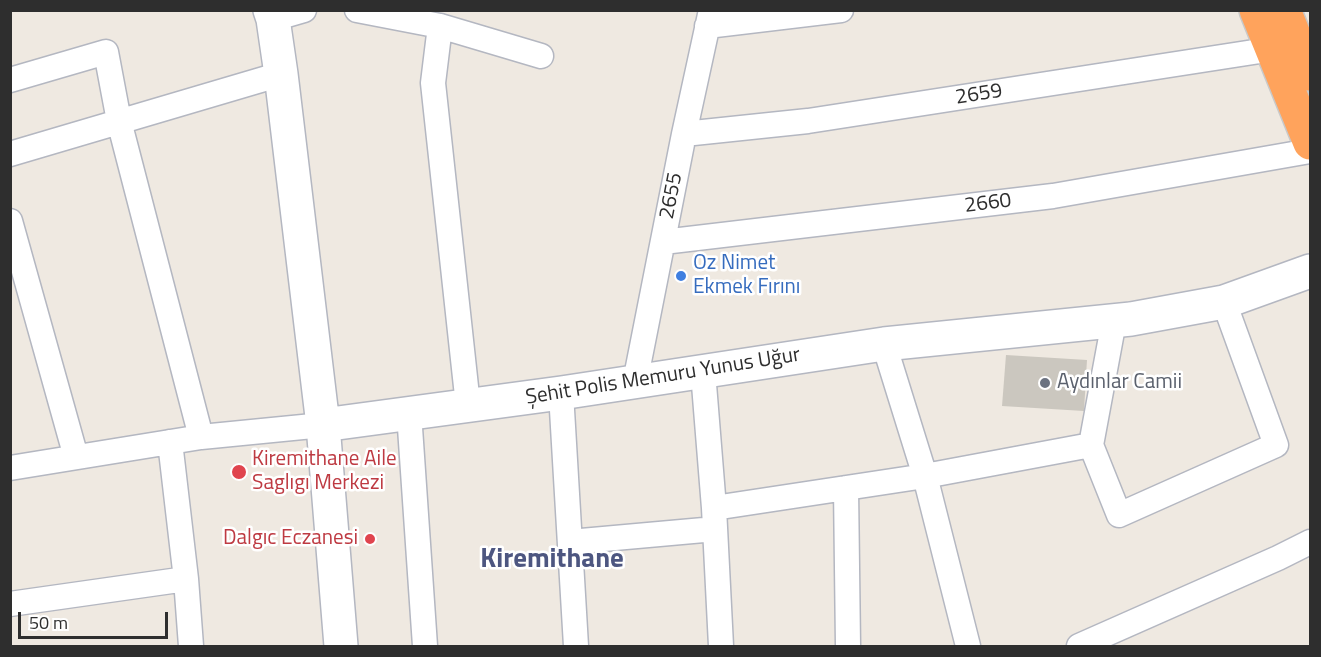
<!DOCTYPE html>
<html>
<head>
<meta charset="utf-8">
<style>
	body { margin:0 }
	#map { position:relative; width:1321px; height:657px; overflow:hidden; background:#efe9e1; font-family:"Titillium Web",sans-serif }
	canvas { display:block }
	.frame { position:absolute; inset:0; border:12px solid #2e2e2e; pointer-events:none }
	.scale { position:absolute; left:18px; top:612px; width:150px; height:27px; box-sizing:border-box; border:3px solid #2e2e2e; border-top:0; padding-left:8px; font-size:18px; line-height:21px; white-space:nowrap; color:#2e2e2e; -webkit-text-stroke:4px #fff; paint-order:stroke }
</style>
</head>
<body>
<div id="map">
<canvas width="1321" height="657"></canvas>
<div class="frame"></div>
<div class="scale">50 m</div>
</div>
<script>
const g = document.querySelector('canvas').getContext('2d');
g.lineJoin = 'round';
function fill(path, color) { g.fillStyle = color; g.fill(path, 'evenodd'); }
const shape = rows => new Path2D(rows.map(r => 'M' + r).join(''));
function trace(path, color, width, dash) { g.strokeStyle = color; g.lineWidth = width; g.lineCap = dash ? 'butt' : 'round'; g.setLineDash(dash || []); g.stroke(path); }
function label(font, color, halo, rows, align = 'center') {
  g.font = font + ' "Titillium Web",sans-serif'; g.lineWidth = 5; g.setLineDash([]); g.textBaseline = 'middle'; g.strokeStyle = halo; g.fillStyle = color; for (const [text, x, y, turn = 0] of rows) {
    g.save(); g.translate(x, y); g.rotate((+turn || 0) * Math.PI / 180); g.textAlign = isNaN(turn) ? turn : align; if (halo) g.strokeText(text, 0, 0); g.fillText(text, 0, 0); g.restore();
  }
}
const building = shape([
	[1006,355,1087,360,1084,411,1002,406]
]);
const street = shape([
	[357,10,440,26,541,56],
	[273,19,304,10],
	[440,26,433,83,468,405],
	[707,26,841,10],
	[10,80,106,52,119,121,201,437],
	[684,134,808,121,1273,49],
	[10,154,281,74],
	[10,221,76,457],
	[663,242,1053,196,1310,151],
	[884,344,925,476,968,646],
	[703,372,714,508,721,646],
	[635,382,684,134,711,10],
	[561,393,576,646],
	[409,413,425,646],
	[170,442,186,579,191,646],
	[1091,445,1119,515,1276,445,1224,302],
	[10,468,201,437,323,425],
	[846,488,848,646],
	[714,508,925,476,1091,445,1114,321],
	[570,542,715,529],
	[10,604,186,579],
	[1079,646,1278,558,1310,542]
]);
const secondary = shape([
	[270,10,273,19,281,74,323,425,341,646],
	[323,425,561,393,884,344,1131,319,1224,302,1310,271]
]);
const highway = shape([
	[1256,10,1310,143],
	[1284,10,1310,74]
]);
const markers = [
	[681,276,6,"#3f7fe0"],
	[1045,383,6,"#6b7280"],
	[239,472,8,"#e0444e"],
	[370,539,6,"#e0444e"]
];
const streetNames = [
	["2659",979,95,-9],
	["2655",672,196,-79],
	["2660",988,204,-7],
	["Şehit Polis Memuru Yunus Uğur",663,377,-9]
];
const shopNames = [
	["Oz Nimet",693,264],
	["Ekmek Fırını",693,288]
];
const worshipNames = [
	["Aydınlar Camii",1057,383]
];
const healthNames = [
	["Kiremithane Aile",252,460],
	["Saglıgı Merkezi",252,484],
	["Dalgıc Eczanesi",358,539,"right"]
];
const districtNames = [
	["Kiremithane",552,560]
];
fill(building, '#cbc7bf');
trace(street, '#b4b7c1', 27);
trace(secondary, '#b4b7c1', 36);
trace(highway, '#c9c9c9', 36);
trace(street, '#fff', 24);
trace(secondary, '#fff', 33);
trace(highway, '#ffa35c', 33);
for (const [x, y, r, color] of markers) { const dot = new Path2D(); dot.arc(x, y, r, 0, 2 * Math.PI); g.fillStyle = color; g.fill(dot); trace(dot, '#fff', 2); }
label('21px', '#2e2e2e', '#fff', streetNames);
label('21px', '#366cbe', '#fff', shopNames, 'left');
label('21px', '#5b616d', '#fff', worshipNames, 'left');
label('21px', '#be3a42', '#fff', healthNames, 'left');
label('bold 27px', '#4d5680', '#fff', districtNames);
</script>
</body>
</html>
